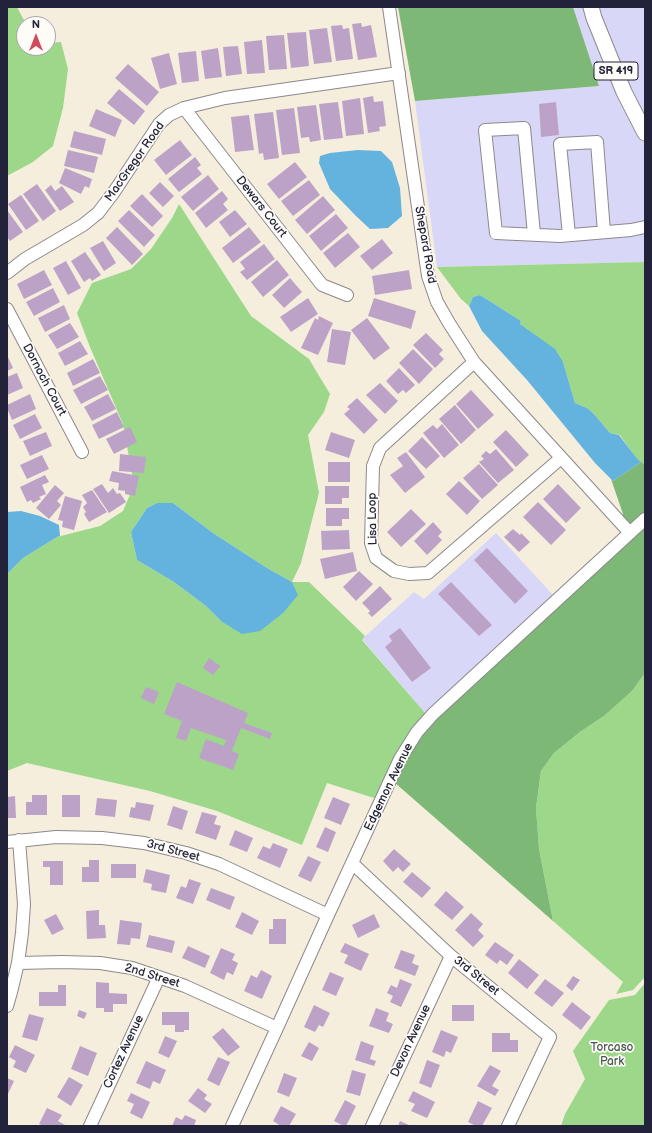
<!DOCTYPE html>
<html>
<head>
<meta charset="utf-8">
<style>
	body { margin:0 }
	#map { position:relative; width:652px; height:1133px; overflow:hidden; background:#f6eedc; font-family:"Balsamiq Sans",sans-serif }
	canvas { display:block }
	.frame { position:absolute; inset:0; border:8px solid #22223b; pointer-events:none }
	.north { position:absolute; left:16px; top:16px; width:40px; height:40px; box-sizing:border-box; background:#fdfcf7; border:1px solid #a5a5ac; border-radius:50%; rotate:0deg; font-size:11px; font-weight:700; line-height:16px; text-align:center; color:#22223b }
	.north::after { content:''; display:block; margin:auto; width:14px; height:18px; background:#d1495b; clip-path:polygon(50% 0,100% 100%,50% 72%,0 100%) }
</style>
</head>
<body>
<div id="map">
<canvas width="652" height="1133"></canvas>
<div class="frame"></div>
<div class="north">N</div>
</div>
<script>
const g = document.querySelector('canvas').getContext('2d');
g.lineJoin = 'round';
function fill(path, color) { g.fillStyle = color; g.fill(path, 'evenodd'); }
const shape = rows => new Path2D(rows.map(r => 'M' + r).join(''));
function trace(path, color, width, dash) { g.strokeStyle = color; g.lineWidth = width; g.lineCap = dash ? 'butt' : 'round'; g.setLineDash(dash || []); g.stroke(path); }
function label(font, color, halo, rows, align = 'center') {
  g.font = font + ' "Balsamiq Sans",sans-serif'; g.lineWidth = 3.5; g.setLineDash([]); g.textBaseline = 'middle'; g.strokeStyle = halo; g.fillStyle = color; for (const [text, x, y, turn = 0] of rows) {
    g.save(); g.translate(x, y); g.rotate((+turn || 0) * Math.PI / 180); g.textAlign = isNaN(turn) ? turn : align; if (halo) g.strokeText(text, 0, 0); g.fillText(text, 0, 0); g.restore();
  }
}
const built = shape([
	[573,7,586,7,619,94,645,144,645,221,630,225,608,226,602,141,560,139,563,230,539,229,524,122,484,124,480,131,491,234,530,241,564,241,631,236,645,232,645,262,437,267,415,101,599,86],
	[596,7,645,7,645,122,628,89],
	[520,134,529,229,500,227,490,135],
	[593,148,598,227,573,229,566,150],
	[496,533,553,595,426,714,362,639,414,592,424,599]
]);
const green = shape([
	[7,7,17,7,26,24,24,24,24,48,48,48,48,43,61,42,68,69,63,108,53,146,33,162,7,176],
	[179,204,251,316,309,359,330,394,324,412,308,435,319,493,301,563,292,582,309,582,365,636,362,640,426,714,378,793,374,798,327,783,302,845,217,811,150,791,27,763,7,771,7,577,8,573,23,558,57,537,100,526,123,511,134,485,123,424,90,347,77,313,92,283,131,269,151,249,172,218],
	[157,503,173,503,213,533,267,568,292,582,221,621,206,606,174,582,137,560,131,532,147,508],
	[645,262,645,465,638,461,620,435,610,433,593,413,587,408,575,403,563,362,535,335,520,324,521,321,480,295,473,297,469,306,461,299,437,267],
	[645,673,645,977,633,990,616,994,623,982,553,921,539,849,536,808,541,771,554,753,580,732,604,716,632,691],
	[645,983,645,1126,561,1126,565,1114,585,1079,573,1051,609,1000,635,995]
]);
const forest = shape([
	[398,7,573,7,599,86,415,101],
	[641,462,645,465,645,512,630,525,622,517,623,514,611,479,613,481],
	[645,526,645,673,632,691,604,716,580,732,554,753,541,771,536,808,539,849,553,921,394,782,404,762,421,736,436,718]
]);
const water = shape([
	[358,150,381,151,392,162,400,188,402,216,388,228,370,229,356,216,330,189,319,163,320,156,330,153],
	[480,295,521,321,520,324,555,349,563,362,575,403,587,408,593,413,610,433,619,435,638,460,641,462,613,481,595,463,527,380,482,331,469,306,473,297],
	[157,503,173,503,213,533,267,568,292,582,298,595,283,613,260,631,242,634,221,621,206,606,174,582,137,560,131,532,147,508],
	[21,511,40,516,59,525,60,536,57,537,23,558,8,573,7,577,7,512]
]);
const building = shape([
	[361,23,362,27,371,25,377,57,358,60,352,24],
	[342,25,343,29,349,28,353,59,336,61,331,26],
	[327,28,332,62,314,64,309,30],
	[306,32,309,66,291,68,287,33],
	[284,35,287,69,269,70,266,36],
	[262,40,265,73,247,74,244,42],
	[238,46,242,74,226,76,223,47],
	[218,48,222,77,205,79,201,51],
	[196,51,199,81,182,83,178,53],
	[169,53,177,84,160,89,151,58],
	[128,64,159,92,147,106,115,78],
	[119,89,145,111,134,125,107,103],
	[373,96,374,102,383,101,386,126,379,127,380,131,368,133,363,98],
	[360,98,364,134,346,136,342,101],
	[338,102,343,138,324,140,319,104],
	[556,102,559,135,541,137,539,104],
	[316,105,321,140,310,142,309,137,301,138,297,107],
	[294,108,300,153,282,155,276,110],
	[96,109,122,120,115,137,89,126],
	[273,112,279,158,264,160,263,153,259,154,254,114],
	[249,115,254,150,235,152,231,117],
	[74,131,106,139,102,155,70,147],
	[180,140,192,155,166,175,154,160],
	[68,150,98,157,94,173,64,166],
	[195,157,201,165,197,168,202,174,179,192,168,179],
	[295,162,307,177,279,199,267,184],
	[65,168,92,179,89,188,85,186,81,194,59,183],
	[208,175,219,189,193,211,181,197],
	[309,180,320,195,293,216,281,201],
	[160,182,174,196,163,207,149,193],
	[37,184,56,211,43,221,23,194],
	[51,185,55,191,62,186,74,202,60,211,45,190],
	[222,191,228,199,223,204,228,210,206,228,195,213],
	[142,194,163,216,152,227,130,206],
	[21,195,39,221,26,230,8,204],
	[323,196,335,210,307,234,295,220],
	[7,210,23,232,10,241,7,237],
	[129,210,155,235,144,247,118,221],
	[235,210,247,224,230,237,219,222],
	[336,214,348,228,321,251,309,236],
	[117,227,143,254,132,265,106,238],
	[249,227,261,242,233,263,222,248],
	[348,233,360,247,335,268,323,253],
	[382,239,393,253,372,270,360,256],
	[103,241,116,263,104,271,90,248],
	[264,244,275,259,247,280,240,272,245,269,240,262],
	[85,252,101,275,92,281,90,278,84,282,71,261],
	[277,260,289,275,263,297,251,282],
	[66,261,81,288,68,295,53,268],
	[44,270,52,285,24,299,17,284],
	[409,270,412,289,375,295,372,276],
	[290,278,302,292,284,308,272,295],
	[53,288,60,302,34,316,26,302],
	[308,298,318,314,291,332,280,317],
	[374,298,416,311,411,329,368,316],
	[64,305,70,319,45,332,38,318],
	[319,316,333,323,318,355,301,348,315,318,318,320],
	[367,318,390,348,374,360,351,330],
	[70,323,79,337,57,349,48,335],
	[332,329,351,332,345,365,327,362],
	[426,333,443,350,439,354,444,359,435,368,413,345],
	[80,341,88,354,65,366,58,353],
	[413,349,433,369,419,384,399,363],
	[7,355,13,368,7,371],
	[93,359,100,373,73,386,67,373],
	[399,368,415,385,406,393,403,390,398,394,386,381],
	[17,373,23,388,7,395,7,377],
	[100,376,108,390,81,404,73,390],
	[380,383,398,401,385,414,366,395],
	[471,390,494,415,478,429,456,404],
	[30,394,36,409,12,420,7,408,7,405],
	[108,394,116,409,92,421,84,407],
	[357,398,378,420,364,434,344,414,350,409,347,407],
	[455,405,476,430,461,444,439,419],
	[117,412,124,427,99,439,92,425],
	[35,414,42,428,20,439,13,425],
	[442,424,459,445,444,458,423,433,433,425,437,429],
	[130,427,137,442,114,454,106,439],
	[506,430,529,455,516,467,493,442],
	[46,432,52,446,30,456,23,441],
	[331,432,355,440,349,458,325,450],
	[422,437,440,456,426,469,408,451],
	[496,449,514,470,498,483,479,462,484,459,481,456,486,451,490,454],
	[406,452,425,477,405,493,390,475,403,466,397,458],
	[120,454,146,457,144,473,119,471],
	[42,455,49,469,27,479,20,465],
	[328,462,350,462,350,482,328,482],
	[479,464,498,485,482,499,463,478],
	[112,471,139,476,135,496,125,494,125,491,118,490,119,483,109,481],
	[45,475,49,482,42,485,46,494,39,497,41,499,33,503,31,500,27,502,20,487],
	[459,481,480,501,467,515,446,494],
	[102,484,108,493,113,488,117,494,120,493,126,502,109,513,93,489],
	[558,484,581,508,566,523,543,499],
	[55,485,64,493,57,501,61,505,49,519,36,508],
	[325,486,349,486,349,498,342,498,342,504,325,504],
	[92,490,107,512,89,522,84,514,86,512,83,507,87,503,82,495],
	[65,496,82,501,74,530,62,527,63,521,58,520],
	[538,502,566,530,551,545,523,517],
	[326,508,349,508,349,519,342,519,342,526,326,526],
	[411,509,426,524,401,547,387,532],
	[433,522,442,532,438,536,442,540,427,555,414,541],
	[513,529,520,535,521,533,530,542,519,552,504,537],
	[349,530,350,549,322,550,321,531],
	[487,548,528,591,515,604,474,560],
	[353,552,357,571,325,579,320,559],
	[359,571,373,584,356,601,343,587],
	[451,582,492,625,479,636,438,594],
	[380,586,392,599,372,617,368,613,370,611,362,603],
	[400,628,431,668,412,682,385,647,392,641,389,636],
	[209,658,220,666,213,675,203,668],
	[177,682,248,713,244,723,272,733,270,739,241,728,232,751,239,754,233,770,199,758,206,739,224,746,226,740,191,728,186,741,176,738,182,721,164,714],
	[146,687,159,692,154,704,141,698],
	[32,795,47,795,47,815,26,815,26,802,32,802],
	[62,795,80,795,80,817,62,817],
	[15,796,16,818,7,818,7,797],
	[333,797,350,804,341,825,324,818],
	[97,798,117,800,115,817,95,815],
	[136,802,154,805,150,821,129,817,131,807,135,808],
	[173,806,188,811,182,830,167,825],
	[202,812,217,816,214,824,221,826,216,840,195,833],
	[325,827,336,832,328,852,316,847],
	[235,830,253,838,247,852,229,845],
	[273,843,288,849,280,868,257,858,263,846,270,849],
	[394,849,411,864,403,872,398,867,393,872,383,861],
	[308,856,321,862,311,882,298,876],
	[89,860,99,860,99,882,82,882,82,867,89,867],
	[43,861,63,861,63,885,50,885,50,867,43,867],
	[111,864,136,864,136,878,111,878],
	[146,869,170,875,166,893,151,890,152,884,143,882],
	[412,872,431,888,422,898,403,882],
	[189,879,201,883,193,904,176,898,181,886,186,888],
	[211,888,235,897,230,910,206,900],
	[446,891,464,907,452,920,434,905],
	[99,910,99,925,105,925,106,938,87,939,86,911],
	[242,912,259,921,252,935,235,927],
	[471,913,483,924,478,930,484,936,473,947,455,930],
	[56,914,64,929,52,935,44,920],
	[374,914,380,927,358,938,352,925],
	[273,919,286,919,286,944,269,944,269,929,273,929],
	[120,920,142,923,140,939,131,938,130,945,117,944],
	[149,935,175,941,172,953,146,947],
	[495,942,514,955,507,965,500,960,497,964,485,955],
	[345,943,369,954,361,971,344,963,348,955,340,952],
	[188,946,210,956,205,968,182,958],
	[221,948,235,954,232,960,238,963,233,975,227,972,224,980,210,973],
	[401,950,415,955,412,963,419,966,415,976,394,968],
	[519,959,539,975,527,989,508,973],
	[261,970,272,976,262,999,244,991,251,975,257,978],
	[330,972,344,978,336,996,322,990],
	[573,976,580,980,572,991,566,986],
	[400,979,412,984,401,1007,390,1002,393,996,387,993,391,985,397,988],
	[545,979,564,993,552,1007,534,993],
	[96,982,109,983,109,993,127,994,127,1004,113,1004,113,1012,104,1012,104,1008,96,1008],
	[58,985,66,985,66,1006,39,1006,39,992,58,992],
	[572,1002,591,1017,581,1030,562,1015],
	[314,1005,330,1013,323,1027,319,1025,315,1032,304,1027],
	[452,1005,474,1005,474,1021,452,1021],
	[376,1008,389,1013,386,1021,393,1024,389,1033,369,1026],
	[79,1010,87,1013,84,1019,77,1016],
	[162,1012,189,1012,189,1030,184,1030,184,1032,175,1032,175,1025,162,1025],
	[29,1014,44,1018,37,1041,22,1037],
	[223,1028,240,1047,228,1056,212,1037],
	[441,1030,458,1037,451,1053,446,1051,444,1057,432,1052],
	[492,1033,510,1033,510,1040,518,1040,518,1052,492,1052],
	[165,1036,177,1041,169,1058,158,1053],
	[361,1041,374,1046,370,1059,376,1061,374,1066,355,1060],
	[309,1042,319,1048,312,1061,301,1056],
	[15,1045,35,1055,26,1073,13,1067,16,1061,9,1057],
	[80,1046,97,1053,88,1076,71,1069],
	[218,1057,230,1062,219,1086,207,1080],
	[427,1060,440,1065,431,1088,419,1083],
	[146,1061,166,1070,160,1084,153,1081,150,1089,136,1083],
	[490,1065,501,1071,492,1086,499,1090,495,1096,477,1086],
	[352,1070,366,1074,360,1096,346,1092],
	[284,1073,297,1078,289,1097,277,1092],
	[69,1077,83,1085,71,1106,57,1097],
	[7,1078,14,1081,7,1096],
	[198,1088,207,1095,204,1099,212,1104,205,1113,188,1101],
	[413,1091,435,1102,427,1118,411,1111,415,1104,408,1101],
	[131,1093,150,1102,142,1119,130,1113,134,1104,127,1101],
	[345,1100,356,1106,346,1126,344,1126,334,1121],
	[478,1101,492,1108,482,1126,476,1126,468,1122],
	[281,1106,296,1114,289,1126,281,1126,273,1121],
	[47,1108,62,1115,58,1121,65,1125,65,1126,44,1126,39,1124],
	[185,1115,196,1120,194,1126,172,1126,176,1117,182,1120],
	[400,1121,411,1126,398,1126]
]);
const minor = shape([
	[389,7,428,276,437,302,449,323,474,362,630,533],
	[184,108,322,285,347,295],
	[534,234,524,128,485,130,496,233,560,236,631,230,645,227],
	[569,235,560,144,597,142,604,232],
	[7,273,25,259,83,225,98,213,114,192,159,124,169,115,184,108,225,98,399,73],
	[7,309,82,452],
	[474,362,380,448,373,466,371,543,376,558,394,571,409,574,428,573,561,458],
	[7,842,56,837,102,838,144,843,186,853,219,864,328,915],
	[352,863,451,956,550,1037,508,1126],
	[18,963,62,962,100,963,132,968,185,986,277,1028],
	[7,1006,11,992,18,963,22,933,24,904,19,840],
	[90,1126,159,977],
	[232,1126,277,1028,328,915,400,759,417,732,433,714,645,519],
	[372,1126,451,956]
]);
const major = shape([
	[591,7,594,18,624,92,645,133]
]);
const shields = [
	[616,71,44]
];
const shieldNames = [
	["SR 419",616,71]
];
const streetNames = [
	["MacGregor Road",135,162,-55],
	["Dewars Court",261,207,52],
	["Shepard Road",425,245,80],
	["Dornoch Court",44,380,62],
	["Lisa Loop",373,519,-91],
	["Edgemon Avenue",389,787,-64],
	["3rd Street",173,851,15],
	["2nd Street",152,976,17],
	["3rd Street",476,976,39],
	["Devon Avenue",411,1041,-65],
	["Cortez Avenue",124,1052,-65]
];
const parkNames = [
	["Torcaso",612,1048],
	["Park",612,1062]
];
fill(built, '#d9d7f7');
fill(green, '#9cd78a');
fill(forest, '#7db876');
fill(water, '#64b2de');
fill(building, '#bda2c8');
trace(minor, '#8c888c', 14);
trace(major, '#8c888c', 17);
trace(minor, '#fff', 12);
trace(major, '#fff', 15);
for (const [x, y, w] of shields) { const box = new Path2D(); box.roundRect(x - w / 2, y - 9, w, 18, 3); g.fillStyle = '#fdfcf7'; g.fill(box); trace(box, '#22223b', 1); }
label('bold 11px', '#22223b', null, shieldNames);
label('12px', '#22223b', '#fdfcf7', streetNames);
label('12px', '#475853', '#fdfcf7', parkNames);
</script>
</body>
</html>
